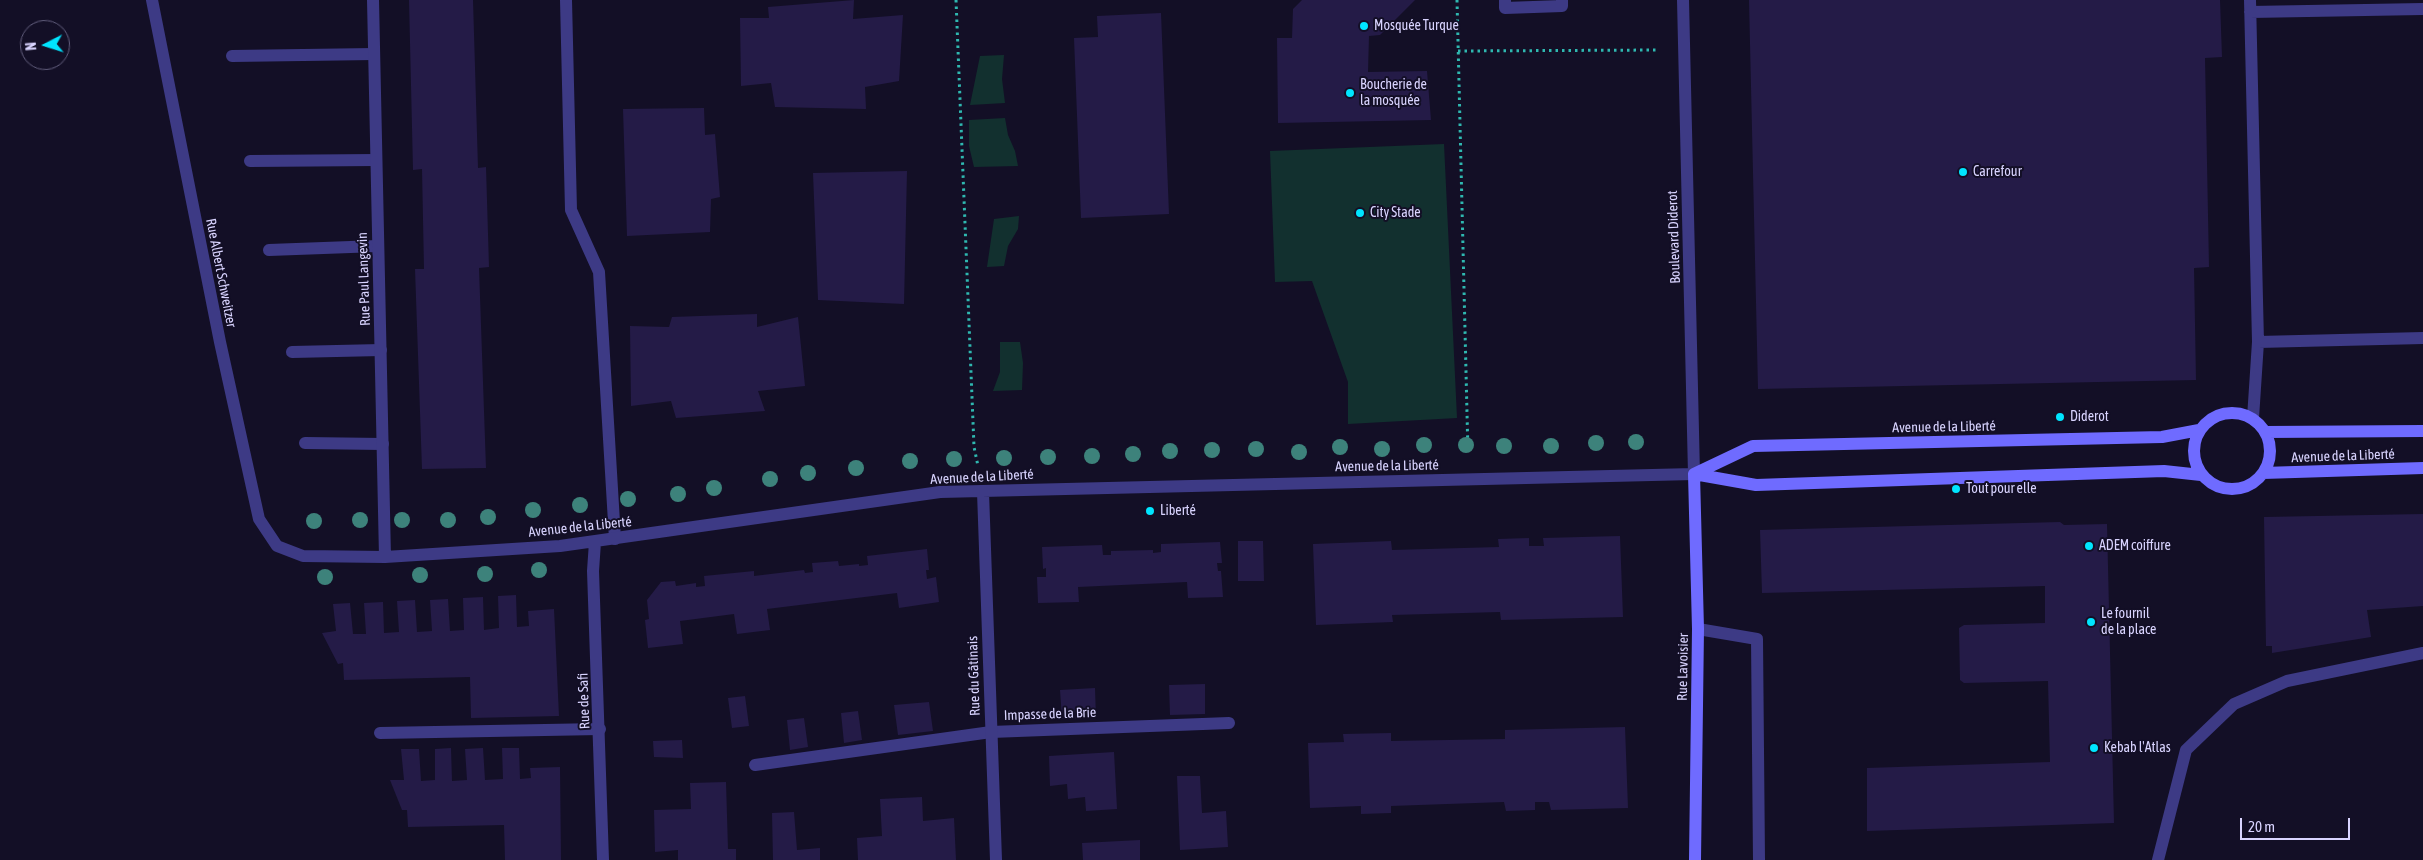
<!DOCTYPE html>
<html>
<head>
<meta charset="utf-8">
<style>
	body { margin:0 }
	#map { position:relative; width:2423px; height:860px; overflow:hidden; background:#130f26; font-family:"Asap Condensed",sans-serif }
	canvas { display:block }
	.north { position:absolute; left:20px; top:20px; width:50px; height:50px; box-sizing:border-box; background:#130f26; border:1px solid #625e7d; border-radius:50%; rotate:265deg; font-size:14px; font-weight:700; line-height:20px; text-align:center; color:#d9d4ff }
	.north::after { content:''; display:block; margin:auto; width:18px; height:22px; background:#00e5ff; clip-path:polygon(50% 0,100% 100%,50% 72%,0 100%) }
	.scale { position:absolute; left:2240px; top:818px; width:110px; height:22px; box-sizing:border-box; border:2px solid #d9d4ff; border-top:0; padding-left:6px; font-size:15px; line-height:18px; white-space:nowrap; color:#d9d4ff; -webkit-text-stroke:4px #130f26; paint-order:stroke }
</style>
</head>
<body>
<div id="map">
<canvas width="2423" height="860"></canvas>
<div class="north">N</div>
<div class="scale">20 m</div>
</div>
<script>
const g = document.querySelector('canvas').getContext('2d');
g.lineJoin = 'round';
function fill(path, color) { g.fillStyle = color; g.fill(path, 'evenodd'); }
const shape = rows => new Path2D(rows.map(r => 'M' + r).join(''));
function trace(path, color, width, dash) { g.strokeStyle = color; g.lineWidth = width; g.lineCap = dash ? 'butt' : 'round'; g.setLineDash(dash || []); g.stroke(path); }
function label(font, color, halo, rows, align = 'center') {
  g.font = font + ' "Asap Condensed",sans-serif'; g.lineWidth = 4; g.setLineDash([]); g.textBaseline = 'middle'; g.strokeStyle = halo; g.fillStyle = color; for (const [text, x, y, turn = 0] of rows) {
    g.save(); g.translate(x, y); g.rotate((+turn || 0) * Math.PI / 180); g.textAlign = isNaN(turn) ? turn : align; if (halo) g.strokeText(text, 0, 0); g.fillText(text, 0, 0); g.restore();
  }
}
const green = shape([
	[1004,55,1002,79,1005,103,970,105,980,56],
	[1005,118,1008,135,1015,151,1018,166,974,167,969,146,969,120],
	[1444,144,1457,418,1348,424,1348,382,1312,281,1275,282,1270,151],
	[1019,216,1018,229,1008,246,1004,266,987,267,994,219],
	[1000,342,1020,342,1023,363,1022,390,993,391,1000,372]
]);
const building = shape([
	[409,0,473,0,478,168,486,167,489,267,479,268,486,468,422,469,415,269,424,269,422,169,413,170],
	[854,0,853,19,903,15,899,81,865,87,866,109,775,107,771,83,741,86,740,18,769,18,768,7],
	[1302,0,1415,0,1380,35,1369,36,1368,72,1427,71,1431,120,1278,123,1277,38,1292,38,1293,9],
	[1749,0,2220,0,2222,57,2205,58,2209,267,2194,268,2196,380,1758,389],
	[1161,13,1169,214,1081,218,1074,38,1098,37,1097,16],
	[704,108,705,135,715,134,720,197,711,199,710,232,627,236,623,109],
	[907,171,904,304,818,300,813,173],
	[757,314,757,327,798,317,805,386,758,391,765,411,676,418,671,401,631,406,630,326,669,327,672,317],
	[2423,514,2423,606,2367,610,2371,637,2272,653,2272,646,2266,646,2264,517],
	[2060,522,2064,525,2107,524,2114,823,1867,831,1867,768,2050,762,2048,681,1964,683,1960,680,1959,628,1964,625,2045,623,2045,586,1762,593,1760,530],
	[1620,536,1623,617,1501,620,1500,612,1392,615,1393,622,1316,625,1313,544,1391,541,1392,550,1499,547,1498,539,1529,538,1529,546,1544,546,1543,538],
	[1238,541,1263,541,1264,581,1238,581],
	[1220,542,1222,563,1217,563,1218,571,1221,571,1223,597,1188,598,1187,582,1078,587,1079,602,1038,603,1037,577,1046,577,1046,568,1043,569,1042,547,1102,545,1103,555,1111,555,1111,551,1153,550,1153,553,1161,552,1161,544],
	[927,549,929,570,926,570,927,579,936,577,939,602,899,608,897,593,767,609,770,630,737,634,734,614,680,621,683,644,648,648,645,620,649,619,647,600,661,582,675,581,676,586,696,583,696,587,705,586,704,576,754,571,754,576,804,570,805,573,813,572,812,563,838,561,839,566,859,564,859,566,868,565,867,556],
	[516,595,517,627,529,626,528,611,554,609,559,716,471,718,470,677,344,680,343,663,338,664,322,633,336,631,333,604,350,603,353,634,366,634,364,603,383,602,384,633,399,632,397,601,415,600,417,632,432,631,430,600,448,599,450,631,464,630,463,598,483,597,484,630,499,628,498,596],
	[1205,684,1205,714,1170,715,1169,685],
	[1095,688,1096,718,1062,719,1060,690],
	[745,696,749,726,732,728,728,698],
	[929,702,933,731,898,735,894,705],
	[858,711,862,740,844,743,841,713],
	[804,718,808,747,790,750,787,720],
	[1625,727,1628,808,1551,810,1549,802,1535,802,1535,810,1506,811,1504,802,1391,806,1391,813,1361,814,1361,806,1310,808,1308,743,1344,742,1343,734,1391,733,1391,741,1505,739,1505,730],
	[682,740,683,758,654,757,653,741],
	[451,748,452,781,467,780,465,749,483,748,485,780,503,779,502,748,519,748,520,779,531,778,530,768,560,767,561,860,505,860,504,825,408,827,407,810,402,810,390,780,404,780,401,749,419,749,421,781,435,780,435,749],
	[1114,752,1117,809,1086,811,1085,797,1068,799,1067,784,1050,786,1049,756],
	[1177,776,1200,776,1202,813,1226,811,1228,847,1180,850],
	[726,782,728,849,736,849,736,860,678,860,678,850,655,852,654,810,691,809,690,783],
	[922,797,923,821,954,818,956,860,858,860,857,838,882,836,880,799],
	[794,812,797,850,820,848,820,860,773,860,772,813],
	[1140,840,1140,860,1083,860,1082,843]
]);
const path = shape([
	[956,0,974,447,978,466],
	[1457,0,1468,454],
	[1458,51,1659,50]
]);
const lane = shape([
	[566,0,571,210,599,272,615,539],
	[1505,0,1505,8,1562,6,1562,0],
	[2250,0,2258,342,2253,418],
	[2250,12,2423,9],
	[232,56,374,54],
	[250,161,376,160],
	[269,250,378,246],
	[2258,342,2423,338],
	[292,352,381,350],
	[305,443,383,444],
	[380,733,600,729],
	[755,765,991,732,1229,723]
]);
const street = shape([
	[152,0,220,342,259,519,277,546,303,556,385,557,560,546,940,492,1694,474,1683,0],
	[373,0,385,557],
	[983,492,996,860],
	[595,542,593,571,603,860],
	[1698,629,1757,639,1759,860],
	[2158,860,2186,750,2234,704,2287,681,2423,653]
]);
const secondary = shape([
	'2194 451a38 38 0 1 1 76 0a38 38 0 1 1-76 0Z',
	[2265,432,2423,431],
	[2263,473,2423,468],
	[1694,474,1753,446,2162,437,2199,430],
	[1694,474,1756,485,2164,471,2201,475],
	[1694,474,1698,629,1695,860]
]);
const trees = [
	[1636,442],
	[1596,443],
	[1424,445],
	[1466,445],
	[1504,446],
	[1551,446],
	[1340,447],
	[1256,449],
	[1382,449],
	[1212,450],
	[1170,451],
	[1299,452],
	[1133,454],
	[1092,456],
	[1048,457],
	[1004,458],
	[954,459],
	[910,461],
	[856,468],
	[808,473],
	[770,479],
	[714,488],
	[678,494],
	[628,499],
	[580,505],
	[533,510],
	[488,517],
	[360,520],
	[402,520],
	[448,520],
	[314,521],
	[539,570],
	[485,574],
	[420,575],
	[325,577]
];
const markers = [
	[1364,26,5,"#00e5ff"],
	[1350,93,5,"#00e5ff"],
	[1963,172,5,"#00e5ff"],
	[1360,213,5,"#00e5ff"],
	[2060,417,5,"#00e5ff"],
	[1956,489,5,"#00e5ff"],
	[1150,511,5,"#00e5ff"],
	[2089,546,5,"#00e5ff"],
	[2091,622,5,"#00e5ff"],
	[2094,748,5,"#00e5ff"]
];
const poiNames = [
	["Mosquée Turque",1374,26],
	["Boucherie de",1360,85],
	["la mosquée",1360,101],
	["Carrefour",1973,172],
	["City Stade",1370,213],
	["Diderot",2070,417],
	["Tout pour elle",1966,489],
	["Liberté",1160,511],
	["ADEM coiffure",2099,546],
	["Le fournil",2101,614],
	["de la place",2101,630],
	["Kebab l'Atlas",2104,748]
];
const streetNames = [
	["Boulevard Diderot",1674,237,-92],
	["Rue Albert Schweitzer",221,273,79],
	["Rue Paul Langevin",364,279,-92],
	["Avenue de la Liberté",1944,427,-1],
	["Avenue de la Liberté",2343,456,-2],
	["Avenue de la Liberté",1387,466,-1],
	["Avenue de la Liberté",982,477,-3],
	["Avenue de la Liberté",580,527,-6],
	["Rue Lavoisier",1683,667,-89],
	["Rue du Gâtinais",974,676,-92],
	["Rue de Safi",584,701,-92],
	["Impasse de la Brie",1050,714,-2]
];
fill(green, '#12302f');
fill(building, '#241b47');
trace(path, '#2fb8b0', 3, [2.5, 4]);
trace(lane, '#3d3a85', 12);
trace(street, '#3d3a85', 12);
trace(secondary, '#6f6bff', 12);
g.fillStyle = '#3d827b';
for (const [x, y] of trees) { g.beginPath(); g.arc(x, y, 8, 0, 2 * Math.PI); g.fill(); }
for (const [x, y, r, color] of markers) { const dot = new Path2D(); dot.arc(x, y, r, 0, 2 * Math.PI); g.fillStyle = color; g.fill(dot); trace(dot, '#130f26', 2); }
label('14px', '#d9d4ff', '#130f26', poiNames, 'left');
label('14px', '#d9d4ff', '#130f26', streetNames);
</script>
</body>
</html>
